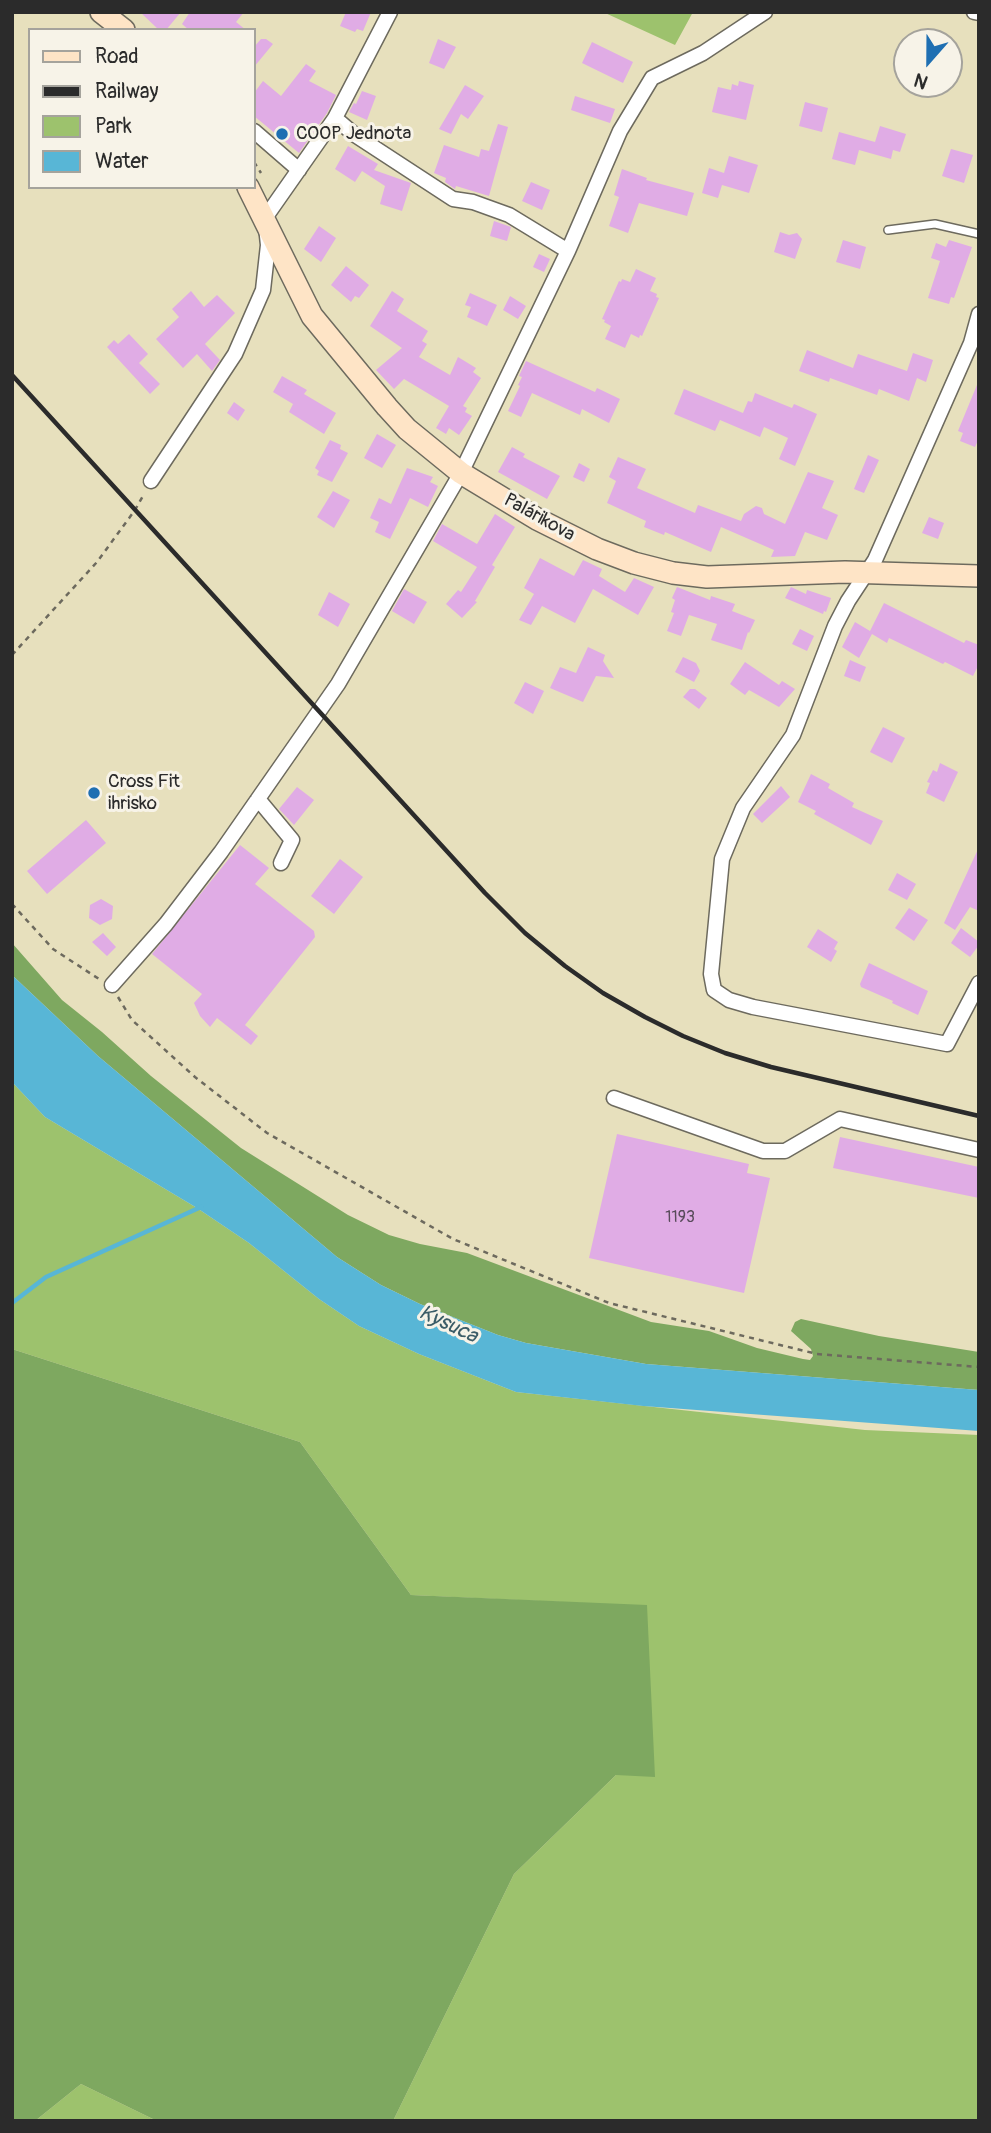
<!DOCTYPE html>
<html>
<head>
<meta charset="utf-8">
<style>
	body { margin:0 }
	#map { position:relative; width:991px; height:2133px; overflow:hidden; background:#e7e0bd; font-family:Pangolin,sans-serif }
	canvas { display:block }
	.frame { position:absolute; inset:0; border:14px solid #2b2b2b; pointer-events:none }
	.legend { position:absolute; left:28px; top:28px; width:228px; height:161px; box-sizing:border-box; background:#f7f3e8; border:2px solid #a5a39c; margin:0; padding:9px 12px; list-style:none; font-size:21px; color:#2b2b2b }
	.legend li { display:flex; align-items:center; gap:14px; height:35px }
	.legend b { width:35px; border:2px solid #a5a39c }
	.north { position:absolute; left:893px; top:28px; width:70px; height:70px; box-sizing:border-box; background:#f7f3e8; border:2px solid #a5a39c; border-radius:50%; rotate:201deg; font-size:19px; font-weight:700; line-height:28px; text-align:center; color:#2b2b2b }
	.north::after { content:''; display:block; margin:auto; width:24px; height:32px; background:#1f6fb2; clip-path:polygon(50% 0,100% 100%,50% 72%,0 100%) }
</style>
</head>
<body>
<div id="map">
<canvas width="991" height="2133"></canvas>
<div class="frame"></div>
<ul class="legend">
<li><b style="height:9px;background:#fee4c6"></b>Road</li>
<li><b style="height:9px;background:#2b2b2b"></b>Railway</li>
<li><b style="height:19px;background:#9dc26d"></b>Park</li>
<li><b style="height:19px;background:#58b6d6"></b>Water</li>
</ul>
<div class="north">N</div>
</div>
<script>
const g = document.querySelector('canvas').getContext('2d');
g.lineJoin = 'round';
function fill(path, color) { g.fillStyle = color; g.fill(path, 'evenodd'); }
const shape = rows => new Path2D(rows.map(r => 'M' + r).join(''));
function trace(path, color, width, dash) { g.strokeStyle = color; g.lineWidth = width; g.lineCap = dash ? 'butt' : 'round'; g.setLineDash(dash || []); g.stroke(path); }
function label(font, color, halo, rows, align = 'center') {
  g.font = font + ' Pangolin,sans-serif'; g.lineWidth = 6; g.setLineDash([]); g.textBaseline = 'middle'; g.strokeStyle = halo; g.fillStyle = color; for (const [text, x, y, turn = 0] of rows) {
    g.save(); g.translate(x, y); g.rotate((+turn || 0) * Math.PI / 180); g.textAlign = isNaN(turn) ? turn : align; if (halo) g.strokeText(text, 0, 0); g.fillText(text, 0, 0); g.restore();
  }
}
const green = shape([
	[603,12,693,12,675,45],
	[12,1082,45,1117,197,1208,249,1243,319,1299,359,1326,419,1354,516,1392,865,1430,979,1435,979,2121,393,2121,514,1874,616,1775,647,1606,411,1595,300,1442,12,1349],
	[81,2084,157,2121,35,2121]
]);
const forest = shape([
	[12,943,62,1000,102,1032,151,1076,241,1148,348,1215,389,1235,420,1244,467,1253,651,1322,709,1331,757,1348,803,1359,810,1360,813,1356,811,1349,791,1331,795,1322,801,1319,879,1336,979,1352,979,1390,646,1364,526,1343,498,1335,420,1304,381,1285,337,1257,98,1056,12,975],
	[12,1349,300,1442,411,1595,647,1605,655,1777,616,1775,514,1874,393,2121,157,2121,81,2084,35,2121,12,2121]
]);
const water = shape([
	[12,975,98,1056,337,1257,381,1285,420,1304,498,1335,526,1343,646,1364,979,1390,979,1431,643,1406,516,1392,419,1354,359,1326,319,1299,249,1243,197,1208,45,1117,12,1082]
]);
const stream = shape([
	[12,1303,46,1277,201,1207]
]);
const building = shape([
	[140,12,181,12,166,30,159,30],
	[190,12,244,12,236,22,246,30,189,30,182,24],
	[346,12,371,12,363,31,357,29,355,32,340,26],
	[261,39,266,39,273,44,254,67,254,47],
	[438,39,456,47,444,69,429,63],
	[592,42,633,62,623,83,582,63],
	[306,64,316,71,309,81,336,95,327,113,299,153,254,116,254,93,263,81,281,96],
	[739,81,754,85,746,120,712,112,718,87,731,90,732,84,738,86],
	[465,85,484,96,468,119,461,114,451,134,439,129],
	[362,91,376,96,367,120,349,112,354,103,356,104],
	[575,96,615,109,610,123,571,110],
	[805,102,828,108,822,132,799,126],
	[498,124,508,127,489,196,456,186,455,189,445,182,446,178,434,173,444,145,479,157,481,149,489,151],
	[880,126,906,134,900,152,893,150,891,159,859,150,855,165,832,159,839,132,875,142],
	[348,146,378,164,374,170,411,183,402,211,380,204,385,186,362,171,355,182,335,169],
	[951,149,973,155,964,183,942,176],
	[729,156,758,165,749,193,722,185,718,198,702,193,709,168,724,173],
	[622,169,647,178,646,180,694,193,687,216,639,203,628,233,609,226,619,197,614,195],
	[531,182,550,190,542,210,522,201],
	[494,221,511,227,507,241,490,236],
	[319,226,336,238,321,262,304,249],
	[780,232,789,235,797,233,802,239,795,259,774,252],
	[843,240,866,247,860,269,836,262],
	[949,240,972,247,954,298,951,297,949,304,928,298,940,261,931,258,936,243,946,247],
	[539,254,550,259,544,272,533,267],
	[346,266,369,285,359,298,355,296,351,302,331,285],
	[636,269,656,278,650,291,657,294,656,297,659,298,642,336,640,335,639,338,631,334,625,348,605,339,611,326,604,322,605,320,602,319,619,281,621,282,622,279,630,282],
	[191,291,204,307,217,295,235,313,205,344,220,360,212,371,197,354,183,368,156,339,179,317,172,309],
	[392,291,404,299,397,311,428,331,422,341,427,344,419,357,450,375,458,357,476,368,473,372,481,378,463,406,467,408,465,412,472,416,459,435,449,428,446,434,436,428,449,406,404,379,394,389,376,370,402,348,370,326],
	[470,293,497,305,487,326,467,317,471,307,465,305],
	[510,296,526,306,518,319,503,310],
	[129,334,148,354,139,363,160,384,150,394,107,347,114,340,118,344],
	[807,350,853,368,858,354,907,371,913,353,933,360,926,382,917,378,909,401,879,389,877,395,830,378,829,382,799,371],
	[526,361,595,392,597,388,620,399,609,423,582,409,580,415,532,393,521,417,508,411,520,386,518,385,522,377,519,376],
	[282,376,307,390,304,394,336,413,324,434,289,412,293,404,273,392],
	[979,380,979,438,975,447,960,441,963,433,958,431],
	[684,389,743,413,748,401,752,402,755,393,792,408,794,404,817,414,795,466,779,459,788,438,764,427,760,437,720,420,715,431,674,414],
	[234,402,245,410,238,421,227,413],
	[377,434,396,445,382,468,364,458],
	[330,440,341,445,340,449,348,453,332,482,317,475,319,471,315,468],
	[512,447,525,454,523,457,560,476,547,499,498,472],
	[868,455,879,460,864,493,854,489],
	[618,457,646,469,637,488,695,513,698,505,741,521,744,514,756,506,762,508,764,514,785,524,808,472,834,481,822,508,838,515,827,540,805,532,795,556,771,557,774,550,721,527,711,552,665,532,664,535,644,527,646,521,607,503,616,481,609,477],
	[579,463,590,469,584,482,573,477],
	[407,468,433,477,430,482,438,486,428,507,410,498,390,539,375,532,379,522,370,518,379,498,391,504],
	[333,491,350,500,334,528,317,517],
	[495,514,515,527,492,565,495,567,475,601,477,602,462,618,446,604,458,590,461,592,477,567,433,541,442,524,477,544],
	[929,517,944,523,938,539,922,533],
	[540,558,574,576,583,560,602,569,599,576,625,592,634,578,654,587,638,615,593,589,575,623,542,606,531,625,519,620,534,594,524,588],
	[677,587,710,600,711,596,735,604,732,611,755,620,749,633,748,632,742,650,711,640,717,624,689,615,681,636,667,631,674,613,671,612,675,600,672,598],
	[791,587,806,594,807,590,831,598,826,612,824,611,823,614,785,598],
	[404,589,427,602,414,624,392,611],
	[329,592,350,604,338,627,318,615],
	[884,603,964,643,966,640,979,645,979,664,973,676,945,662,943,664,889,638,887,643,872,634,859,658,842,647,855,622,870,631],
	[800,629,814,636,807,651,792,644],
	[588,647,605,655,603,661,614,678,596,676,583,702,550,688,560,667,576,673],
	[683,657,696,663,700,671,694,682,675,672],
	[850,660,866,667,860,682,844,676],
	[745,662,779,685,782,681,795,689,779,707,749,690,745,695,730,684],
	[525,682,544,691,533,714,514,703],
	[690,689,695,689,707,698,699,709,683,697],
	[883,727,905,738,892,763,870,752],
	[940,763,958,772,944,802,926,793,930,783,927,782,933,770,937,772],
	[811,774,830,784,828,788,854,803,852,807,883,821,871,845,814,814,816,811,798,802],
	[781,786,790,797,762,823,753,814],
	[297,787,314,800,294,825,279,809],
	[86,820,106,843,47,894,27,871],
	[240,845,269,868,255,884,314,931,315,937,245,1025,258,1036,251,1045,217,1018,210,1027,200,1016,194,1003,202,994,152,954],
	[979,847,979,911,970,907,955,930,944,923],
	[340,859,363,877,334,914,311,896],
	[897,873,916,884,907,900,888,890],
	[101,899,113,906,112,919,100,925,89,918,90,905],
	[909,908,928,920,914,941,895,928],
	[961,928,979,942,979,945,970,957,951,943],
	[818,929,838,942,834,949,837,951,831,962,807,947],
	[103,933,116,947,107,956,92,942],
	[869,963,928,991,918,1015,892,1003,893,1001,861,987,860,984],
	[617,1134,749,1164,747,1173,770,1178,744,1293,589,1258],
	[840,1137,979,1167,979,1198,833,1168]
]);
const path = shape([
	[254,162,261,173],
	[12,655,97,562,135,510,144,494],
	[12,904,53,949,99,979],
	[118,997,132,1020,195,1077,267,1133,453,1239,609,1303,817,1354,979,1367]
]);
const service = shape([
	[888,230,935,224,979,234]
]);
const minor = shape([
	[974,12,979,13],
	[335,118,355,135,453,199,473,202,509,215,568,251],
	[254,131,299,170],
	[979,314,971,343,875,560,848,601,835,626,793,735,743,808,722,859,711,974,714,990,729,1000,753,1007,947,1044,979,983],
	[151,481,235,354,263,290,268,245,265,218,335,118,390,12],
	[258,799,292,840,281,863],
	[112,985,166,924,221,852,338,684,461,473,568,251,620,131,652,78,703,53,765,12],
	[614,1098,763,1151,785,1151,840,1119,979,1150]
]);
const secondary = shape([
	[101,12,124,30],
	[248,187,312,316,387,407,407,429,461,473,537,519,597,549,634,563,673,573,707,577,845,572,979,576]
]);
const rail = shape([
	[12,375,485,893,525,933,565,966,603,993,645,1017,683,1036,725,1053,771,1067,979,1116]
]);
const markers = [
	[282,134,7,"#1f6fb2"],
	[94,793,7,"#1f6fb2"]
];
const numberNames = [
	["1193",680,1218]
];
const poiNames = [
	["COOP Jednota",296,134],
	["Cross Fit",108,782],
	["ihrisko",108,804]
];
const streetNames = [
	["Palárikova",539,518,29]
];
const waterNames = [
	["Kysuca",448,1325,25]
];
fill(green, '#9dc26d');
fill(forest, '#7ea860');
fill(water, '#58b6d6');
trace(stream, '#58b6d6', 4.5);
fill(building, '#e0ace5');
trace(service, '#6d6a5e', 10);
trace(minor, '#6d6a5e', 17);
trace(secondary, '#6d6a5e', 24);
trace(path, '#6d6a5e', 2.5, [5, 5]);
trace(service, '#fff', 7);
trace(minor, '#fff', 14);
trace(secondary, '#fee4c6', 21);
trace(rail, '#2b2b2b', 4.5);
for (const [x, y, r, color] of markers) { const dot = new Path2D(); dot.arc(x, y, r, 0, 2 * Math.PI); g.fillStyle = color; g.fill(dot); trace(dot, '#f7f3e8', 2.5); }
label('16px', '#584b5a', null, numberNames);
label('19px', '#2b2b2b', '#f7f3e8', poiNames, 'left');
label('19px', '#2b2b2b', '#f7f3e8', streetNames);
label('italic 21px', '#3b5c67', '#f7f3e8', waterNames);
</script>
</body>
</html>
